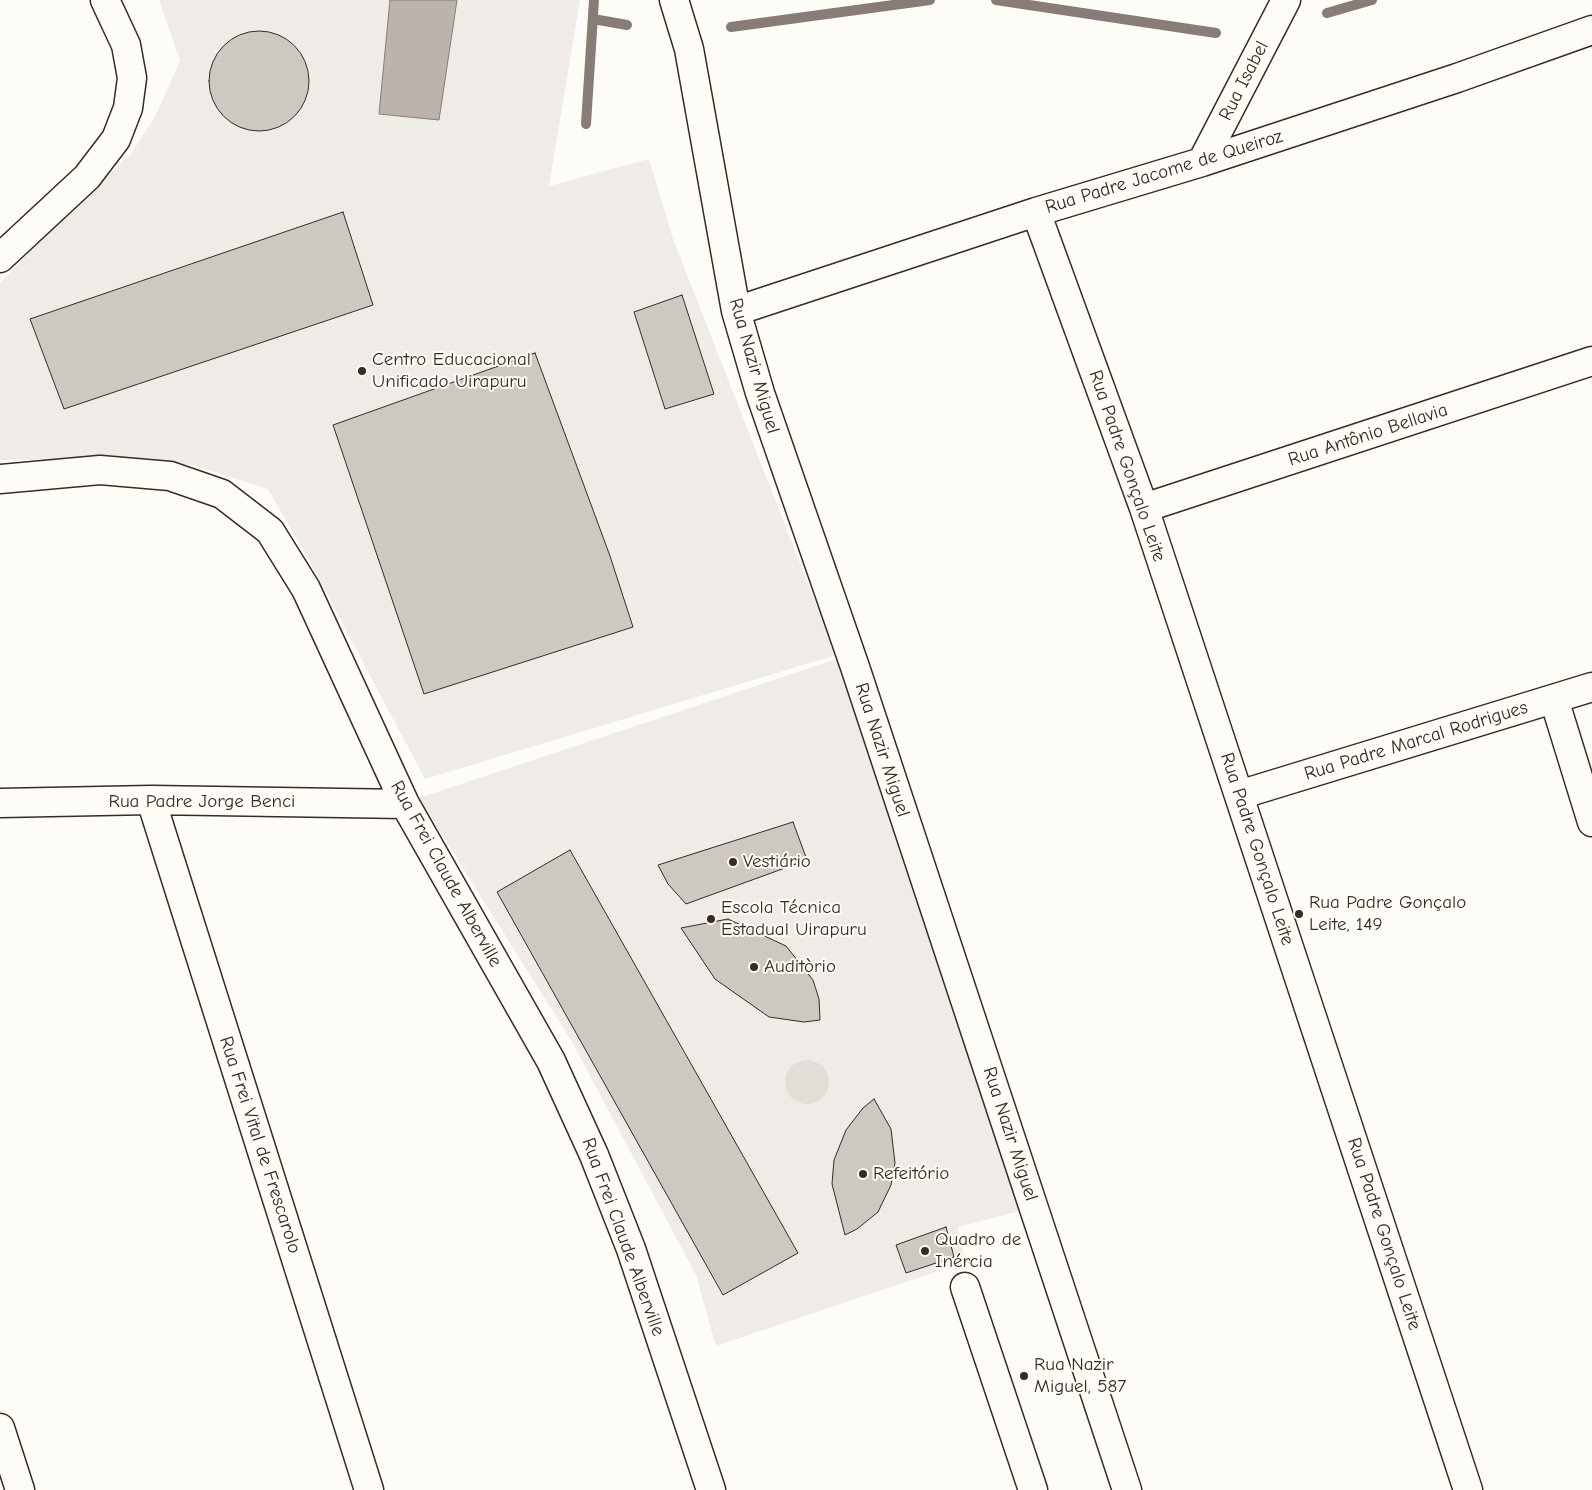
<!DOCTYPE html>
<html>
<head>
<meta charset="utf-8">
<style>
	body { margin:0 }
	canvas { display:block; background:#fdfcf7 }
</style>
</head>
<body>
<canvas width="1592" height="1490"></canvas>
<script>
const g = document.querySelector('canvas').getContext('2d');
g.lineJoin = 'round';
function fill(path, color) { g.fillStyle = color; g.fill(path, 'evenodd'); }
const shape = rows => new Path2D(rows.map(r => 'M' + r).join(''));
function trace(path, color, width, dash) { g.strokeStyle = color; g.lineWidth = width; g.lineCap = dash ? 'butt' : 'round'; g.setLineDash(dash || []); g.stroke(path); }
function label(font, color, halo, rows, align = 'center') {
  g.font = font + ' "Comic Neue",sans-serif'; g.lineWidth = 4; g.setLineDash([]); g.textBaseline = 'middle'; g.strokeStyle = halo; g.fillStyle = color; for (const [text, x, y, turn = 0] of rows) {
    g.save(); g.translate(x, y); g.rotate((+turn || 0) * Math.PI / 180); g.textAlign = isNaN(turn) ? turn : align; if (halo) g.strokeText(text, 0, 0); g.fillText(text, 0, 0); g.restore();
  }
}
const built = shape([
	[159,0,580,0,549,186,649,159,673,239,836,655,425,779,305,553,268,489,192,465,134,459,0,460,0,283,67,213,131,154,155,117,180,61],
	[843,657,1024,1210,958,1227,965,1262,716,1346,696,1275,571,1040,419,798]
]);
const green = shape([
	'785 1082a22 22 0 1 1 44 0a22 22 0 1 1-44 0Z'
]);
const water = shape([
	[390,0,457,0,439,120,379,114,390,0]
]);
const stream = shape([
	[996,0,1216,33],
	[1327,13,1372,0],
	[593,19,627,25],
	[731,27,930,0],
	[586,124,594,0]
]);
const building = shape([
	'209 81a50 50 0 1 1 100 0a50 50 0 1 1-100 0Z',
	[343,212,373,305,64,409,30,319,343,212],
	[682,295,714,394,665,409,634,312,682,295],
	[535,353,610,556,633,627,424,694,333,425,535,353],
	[793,822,807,860,686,904,668,884,658,865,793,822],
	[570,850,798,1253,723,1295,497,892,570,850],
	[728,919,786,946,813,980,819,999,820,1020,804,1022,769,1017,715,979,681,928,728,919],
	[874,1099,891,1129,895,1163,891,1185,878,1212,857,1229,845,1235,832,1184,834,1160,846,1130,863,1108,874,1099],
	[946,1227,954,1257,906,1273,896,1245,946,1227]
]);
const minor = shape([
	[674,0,689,49,736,311,760,393,855,667,1127,1490],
	[1202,162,1286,0],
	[1036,212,1144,508,1468,1490],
	[0,258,87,177,116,139,128,108,132,78,126,45,105,0],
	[736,311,1036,212,1202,162,1457,78,1592,30],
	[0,479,100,470,170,476,222,494,270,531,306,589,405,804,551,1061,594,1155,631,1249,711,1490],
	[1144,508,1592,361],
	[1554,699,1592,822],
	[1239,795,1592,687],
	[151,800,369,1490],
	[0,803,151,800,405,804],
	[965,1287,1033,1490]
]);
const tertiary = shape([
	[0,1428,20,1490]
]);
const markers = [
	[362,371,5,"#3b2a1e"],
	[733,862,5,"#3b2a1e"],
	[1299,914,5,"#3b2a1e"],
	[711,919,5,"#3b2a1e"],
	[754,967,5,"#3b2a1e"],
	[863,1174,5,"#3b2a1e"],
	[925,1251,5,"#3b2a1e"],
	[1024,1376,5,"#3b2a1e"]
];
const streetNames = [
	["Rua Isabel",1244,81,-63],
	["Rua Padre Jacome de Queiroz",1164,172,-17],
	["Rua Nazir Miguel",754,366,74],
	["Rua Antônio Bellavia",1368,435,-18],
	["Rua Padre Gonçalo Leite",1127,466,71],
	["Rua Padre Marcal Rodrigues",1416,741,-17],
	["Rua Nazir Miguel",882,750,72],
	["Rua Padre Jorge Benci",202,802],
	["Rua Padre Gonçalo Leite",1257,849,72],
	["Rua Frei Claude Alberville",446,874,61],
	["Rua Nazir Miguel",1010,1134,72],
	["Rua Frei Vital de Frescarolo",260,1145,72],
	["Rua Padre Gonçalo Leite",1384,1234,72],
	["Rua Frei Claude Alberville",623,1237,70]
];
const poiNames = [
	["Centro Educacional",372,360],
	["Unificado Uirapuru",372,382],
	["Vestiário",743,862],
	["Rua Padre Gonçalo",1309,903],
	["Leite, 149",1309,925],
	["Escola Técnica",721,908],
	["Estadual Uirapuru",721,930],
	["Auditòrio",764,967],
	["Refeitório",873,1174],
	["Quadro de",935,1240],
	["Inércia",935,1262],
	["Rua Nazir",1034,1365],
	["Miguel, 587",1034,1387]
];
fill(built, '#efece7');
fill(green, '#e1ded7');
fill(water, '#bbb4ad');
trace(water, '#887d74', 1);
trace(stream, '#887d74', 10);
fill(building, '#cdc8c2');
trace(building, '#3b2a1e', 1);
trace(minor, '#3b2a1e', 31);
trace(tertiary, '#3b2a1e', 31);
trace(minor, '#fdfcf7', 28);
trace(tertiary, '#fdfcf7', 28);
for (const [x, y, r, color] of markers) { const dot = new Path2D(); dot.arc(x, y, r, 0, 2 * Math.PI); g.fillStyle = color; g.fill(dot); trace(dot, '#fdfcf7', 2); }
label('19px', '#3b2a1e', '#fdfcf7', streetNames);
label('19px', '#3b2a1e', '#fdfcf7', poiNames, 'left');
</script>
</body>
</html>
